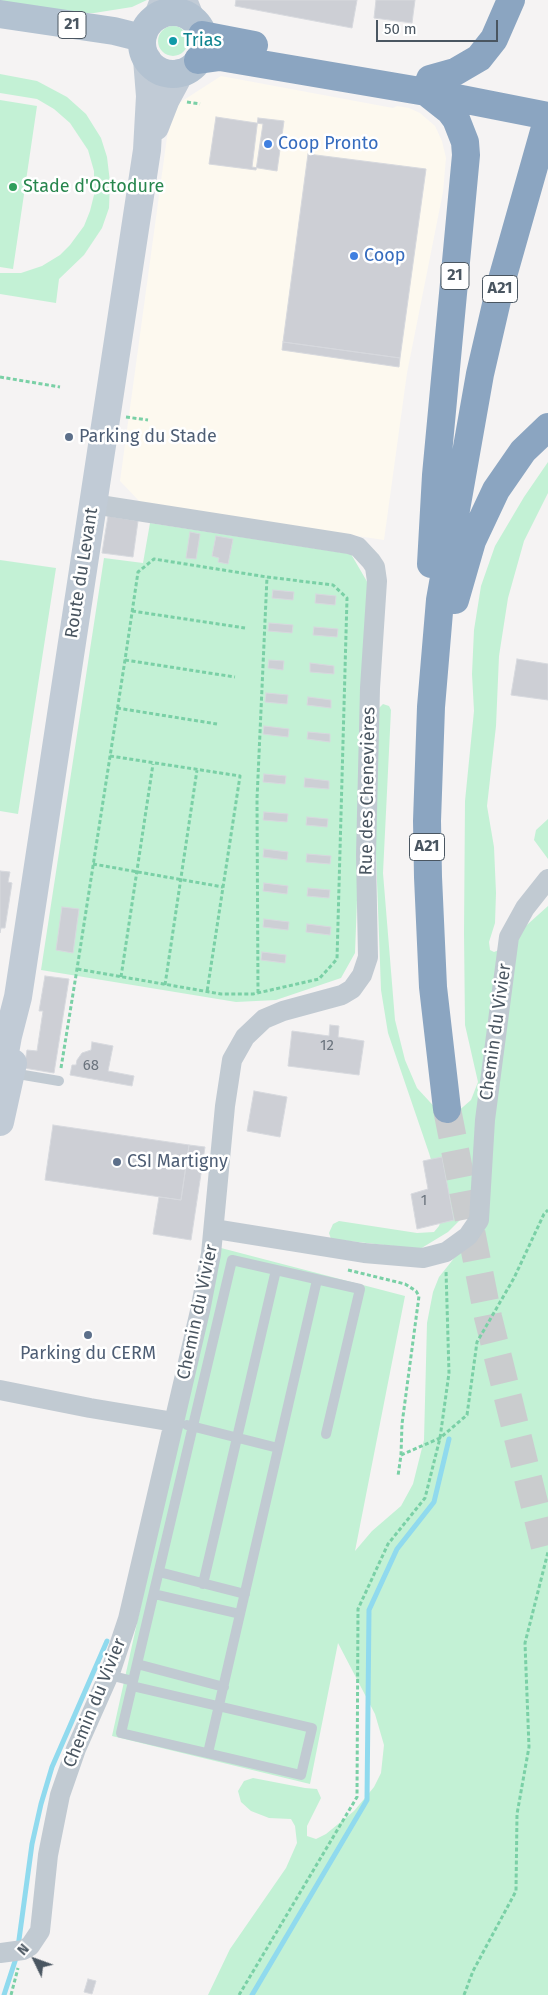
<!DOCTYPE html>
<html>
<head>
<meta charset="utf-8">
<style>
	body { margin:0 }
	#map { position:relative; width:548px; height:1995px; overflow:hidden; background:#f5f3f3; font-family:"Fira Sans",sans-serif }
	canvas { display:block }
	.north { position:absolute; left:10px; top:1935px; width:50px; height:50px; -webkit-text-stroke:4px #fff; paint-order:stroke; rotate:312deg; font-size:14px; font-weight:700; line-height:20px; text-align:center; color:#4a5661 }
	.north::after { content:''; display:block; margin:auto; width:18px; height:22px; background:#4a5661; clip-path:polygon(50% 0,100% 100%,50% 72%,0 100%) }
	.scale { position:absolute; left:376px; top:20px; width:122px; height:22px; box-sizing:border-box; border:2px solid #4a5661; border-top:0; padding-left:6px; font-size:15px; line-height:18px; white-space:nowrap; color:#4a5661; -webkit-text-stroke:4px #fff; paint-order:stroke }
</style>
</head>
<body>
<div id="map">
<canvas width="548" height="1995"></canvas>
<div class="north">N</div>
<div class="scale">50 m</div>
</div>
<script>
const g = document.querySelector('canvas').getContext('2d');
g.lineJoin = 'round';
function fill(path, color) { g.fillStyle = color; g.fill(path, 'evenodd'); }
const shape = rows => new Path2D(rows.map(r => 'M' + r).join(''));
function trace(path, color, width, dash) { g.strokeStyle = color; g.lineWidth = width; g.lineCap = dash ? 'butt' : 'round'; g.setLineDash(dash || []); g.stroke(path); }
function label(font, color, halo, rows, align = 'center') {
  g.font = font + ' "Fira Sans",sans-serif'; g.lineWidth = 5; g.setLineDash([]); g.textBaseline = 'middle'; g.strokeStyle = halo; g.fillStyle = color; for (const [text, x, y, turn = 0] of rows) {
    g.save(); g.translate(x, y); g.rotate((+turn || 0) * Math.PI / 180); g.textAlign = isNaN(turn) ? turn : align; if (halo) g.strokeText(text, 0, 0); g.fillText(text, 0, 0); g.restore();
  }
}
const commercial = shape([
	[221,76,393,108,397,106,409,108,420,113,435,126,442,141,446,158,443,192,407,373,384,540,142,504,120,481,167,137,176,105]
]);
const green = shape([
	[0,0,147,0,132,7,94,13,61,13,0,3],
	'158 41a15 15 0 1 1 30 0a15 15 0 1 1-30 0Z',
	[0,74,37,81,67,97,86,114,101,138,107,157,110,182,109,208,102,228,84,255,59,279,56,303,0,294,0,273,21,273,42,266,60,255,70,245,84,226,90,211,94,195,94,171,88,150,70,123,54,109,37,99,0,93],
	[0,100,37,106,13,269,0,267],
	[548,462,548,493,524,541,508,598,499,656,496,726,487,806,494,847,496,893,495,923,489,942,490,950,494,952,499,950,548,906,548,1995,208,1995,230,1949,286,1868,297,1843,295,1826,291,1819,269,1818,251,1811,241,1802,238,1791,244,1781,253,1778,305,1788,317,1789,321,1798,307,1826,307,1836,316,1839,326,1834,354,1811,374,1787,381,1773,384,1745,375,1714,338,1643,310,1784,112,1736,177,1442,221,1248,405,1296,355,1551,372,1531,401,1506,413,1484,424,1440,427,1323,433,1292,439,1277,459,1252,474,1206,448,1232,420,1249,331,1239,329,1233,333,1224,339,1221,417,1233,434,1232,439,1226,443,1213,440,1190,429,1153,388,1033,381,990,375,827,379,708,383,704,389,706,391,710,383,873,395,1020,405,1060,417,1088,441,1114,456,1113,471,1100,478,1082,465,1025,464,933,465,801,474,711,472,674,474,630,481,586,495,546,524,497],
	[150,523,351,554,369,585,355,953,341,978,276,1000,236,1002,41,970,104,558,143,563],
	[0,560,56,568,18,814,0,811],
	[548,819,548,859,534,840,536,830]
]);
const stream = shape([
	[18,1947,32,1844,41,1804,52,1767,107,1641],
	[4,1995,17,1955],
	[252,1995,367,1800,369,1610,397,1549,434,1502,449,1439]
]);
const building = shape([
	[236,0,357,0,352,28,235,6,236,0],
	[376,0,415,0,412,23,374,18,376,0],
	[216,117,263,124,256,170,209,164,216,117],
	[258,118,284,121,277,171,252,167,258,118],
	[308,154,426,169,400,358,283,342,308,154],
	[283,342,400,358,399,367,282,350,283,342],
	[108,516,138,521,133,557,102,553,108,516],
	[190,532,200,534,196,559,186,558,190,532],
	[216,536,233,539,228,564,218,562,219,558,212,556,216,536],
	[273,590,294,592,293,600,272,598,273,590],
	[316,594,336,596,335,605,315,603,316,594],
	[269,623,293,625,292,633,268,631,269,623],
	[314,627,338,629,337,637,313,635,314,627],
	[517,659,548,664,548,700,511,695,517,659],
	[269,660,284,661,283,670,268,668,269,660],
	[310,663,334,666,334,674,310,672,310,663],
	[266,693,288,695,287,704,265,702,266,693],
	[308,697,331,700,331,708,307,705,308,697],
	[264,726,289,729,288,737,263,734,264,726],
	[308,732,330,734,330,742,307,739,308,732],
	[264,774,286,776,285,784,263,782,264,774],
	[305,778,329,781,329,789,304,787,305,778],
	[264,812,288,814,287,822,263,820,264,812],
	[307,817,328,819,327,827,306,825,307,817],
	[264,849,288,852,287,860,263,857,264,849],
	[307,854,331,856,330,864,306,862,307,854],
	[0,871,10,872,8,882,12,883,5,928,1,928,0,933,0,871],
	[264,883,288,886,287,894,263,891,264,883],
	[308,888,330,890,329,898,307,896,308,888],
	[62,907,79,909,73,953,56,950,62,907],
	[264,919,289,922,288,930,263,927,264,919],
	[307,924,331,927,330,935,306,932,307,924],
	[262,952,286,955,285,963,261,960,262,952],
	[45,976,69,979,54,1073,24,1068,27,1050,37,1051,43,1011,39,1011,45,976],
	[330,1025,339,1026,338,1037,364,1041,359,1075,288,1066,292,1031,329,1036,330,1025],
	[92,1042,113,1046,108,1071,134,1076,132,1086,70,1075,72,1065,76,1065,77,1060,82,1053,91,1050,92,1042],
	[254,1091,287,1097,280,1137,247,1131,254,1091],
	[53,1125,189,1145,181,1200,45,1180,53,1125],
	[189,1145,205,1147,191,1240,153,1234,159,1197,181,1200,189,1145],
	[442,1157,454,1220,417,1229,411,1194,428,1189,423,1161,442,1157],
	[88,1979,96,1981,92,1994,84,1992,88,1979]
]);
const highwayTunnel = shape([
	[447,1109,488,1317,548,1559]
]);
const path = shape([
	[187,102,200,104],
	[0,377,60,387],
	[126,417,148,420],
	[132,611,245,628],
	[125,660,235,677],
	[117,708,217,724],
	[110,756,240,776,207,992],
	[93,864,223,887],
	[121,977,153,764],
	[165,985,197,770],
	[258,993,257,799,267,577],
	[61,1068,77,969,125,660,138,572,154,559,267,577,333,585,347,598,337,959,319,979,253,994,221,994,77,969],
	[348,1270,405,1284,416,1291,419,1296,402,1424,401,1455,398,1476],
	[401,1455,440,1438,467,1415,477,1342,514,1278,544,1214,548,1210],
	[11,1995,18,1968],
	[239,1995,357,1797,358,1609,388,1544,425,1498,440,1438,449,1373,446,1270],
	[464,1995,473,1971,516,1891,517,1814,529,1747,525,1643,548,1552]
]);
const lane = shape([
	[12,1073,59,1081],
	[187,1425,278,1448],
	[159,1572,245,1594],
	[203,1584,276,1270],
	[154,1594,240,1614],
	[137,1664,224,1687],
	[109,1675,133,1681,132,1686,312,1728,301,1775,121,1733,132,1686],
	[133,1681,232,1260,360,1289,326,1434],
	[208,1753,317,1280]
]);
const street = shape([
	[215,1229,364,1253,423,1258,446,1252,468,1236,479,1220,485,1120,509,937,525,908,548,879],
	[0,1390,90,1408,174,1422],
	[0,1953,23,1950,30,1946,40,1931,48,1855,60,1795,76,1749,111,1670,128,1619,200,1311,211,1254,225,1106,232,1060,245,1037,264,1019,283,1011,342,995,352,989,362,975,368,957,366,855,370,688,377,581,375,567,371,561,358,547,349,544,93,504]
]);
const secondary = shape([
	[183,0,190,17],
	[158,16,164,0],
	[155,127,166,99,180,73],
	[0,1080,8,1036,18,997,147,150,150,96,147,59],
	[0,1122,13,1063]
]);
const primary = shape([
	'142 43a31 31 0 1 1 62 0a31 31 0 1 1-62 0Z',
	[0,14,114,31,142,38]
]);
const highway = shape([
	[202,35,254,45],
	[198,60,220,57,426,92,548,116],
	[430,79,455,72,479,58,494,39,511,0],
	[426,92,450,111,456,119,465,142,466,155,436,475,431,564],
	[455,600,472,541,496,490,523,451,548,427],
	[447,1109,433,987,428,877,427,821,431,707,440,600,480,374,501,283,548,117]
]);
const markers = [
	[173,41,5,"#0f9aa8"],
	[268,144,5,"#3f7fe0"],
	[13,187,5,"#2e9e5b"],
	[354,256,5,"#3f7fe0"],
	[69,437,5,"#5c6f8a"],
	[117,1162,5,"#5c6f8a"],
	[88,1335,5,"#5c6f8a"]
];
const numberNames = [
	["12",327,1046],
	["68",91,1066],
	["1",424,1201]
];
const shields = [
	[72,25,28],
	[455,276,28],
	[500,289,35],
	[427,847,35]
];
const shieldNames = [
	["21",72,25],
	["21",455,276],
	["A21",500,289],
	["A21",427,847]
];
const cultureNames = [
	["Trias",183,41]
];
const shopNames = [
	["Coop Pronto",278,144],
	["Coop",364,256]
];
const leisureNames = [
	["Stade d'Octodure",23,187]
];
const serviceNames = [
	["Parking du Stade",79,437],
	["CSI Martigny",127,1162],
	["Parking du CERM",88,1354,"center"]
];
const streetNames = [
	["Route du Levant",82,573,-81],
	["Rue des Chenevières",368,791,-89],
	["Chemin du Vivier",496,1032,-82],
	["Chemin du Vivier",198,1312,-78],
	["Chemin du Vivier",95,1703,-68]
];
fill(commercial, '#fdf9ef');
fill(green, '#c3f1d5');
trace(stream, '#90daee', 5);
fill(building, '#cdcfd5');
trace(building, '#d7d9de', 1);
trace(highwayTunnel, '#caccce', 28, [28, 14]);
trace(path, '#7ad0a6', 3, [4, 2.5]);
trace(lane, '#c1cad2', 10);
trace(street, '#c1cad2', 20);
trace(secondary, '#c1cbd6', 28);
trace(primary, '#b3c2d1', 28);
trace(highway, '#8ba5c1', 28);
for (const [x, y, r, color] of markers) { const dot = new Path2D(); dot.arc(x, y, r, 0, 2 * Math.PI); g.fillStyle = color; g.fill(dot); trace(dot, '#fff', 2); }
label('15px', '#6b747e', null, numberNames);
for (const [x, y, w] of shields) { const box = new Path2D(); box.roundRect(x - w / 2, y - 13.5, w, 27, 4); g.fillStyle = '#fff'; g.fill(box); trace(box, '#4a5661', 1); }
label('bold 16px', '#4a5661', null, shieldNames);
label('18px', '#0d838f', '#fff', cultureNames, 'left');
label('18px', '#366cbe', '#fff', shopNames, 'left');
label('18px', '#27864d', '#fff', leisureNames, 'left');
label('18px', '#4e5e75', '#fff', serviceNames, 'left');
label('18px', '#4a5661', '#fff', streetNames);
</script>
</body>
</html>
